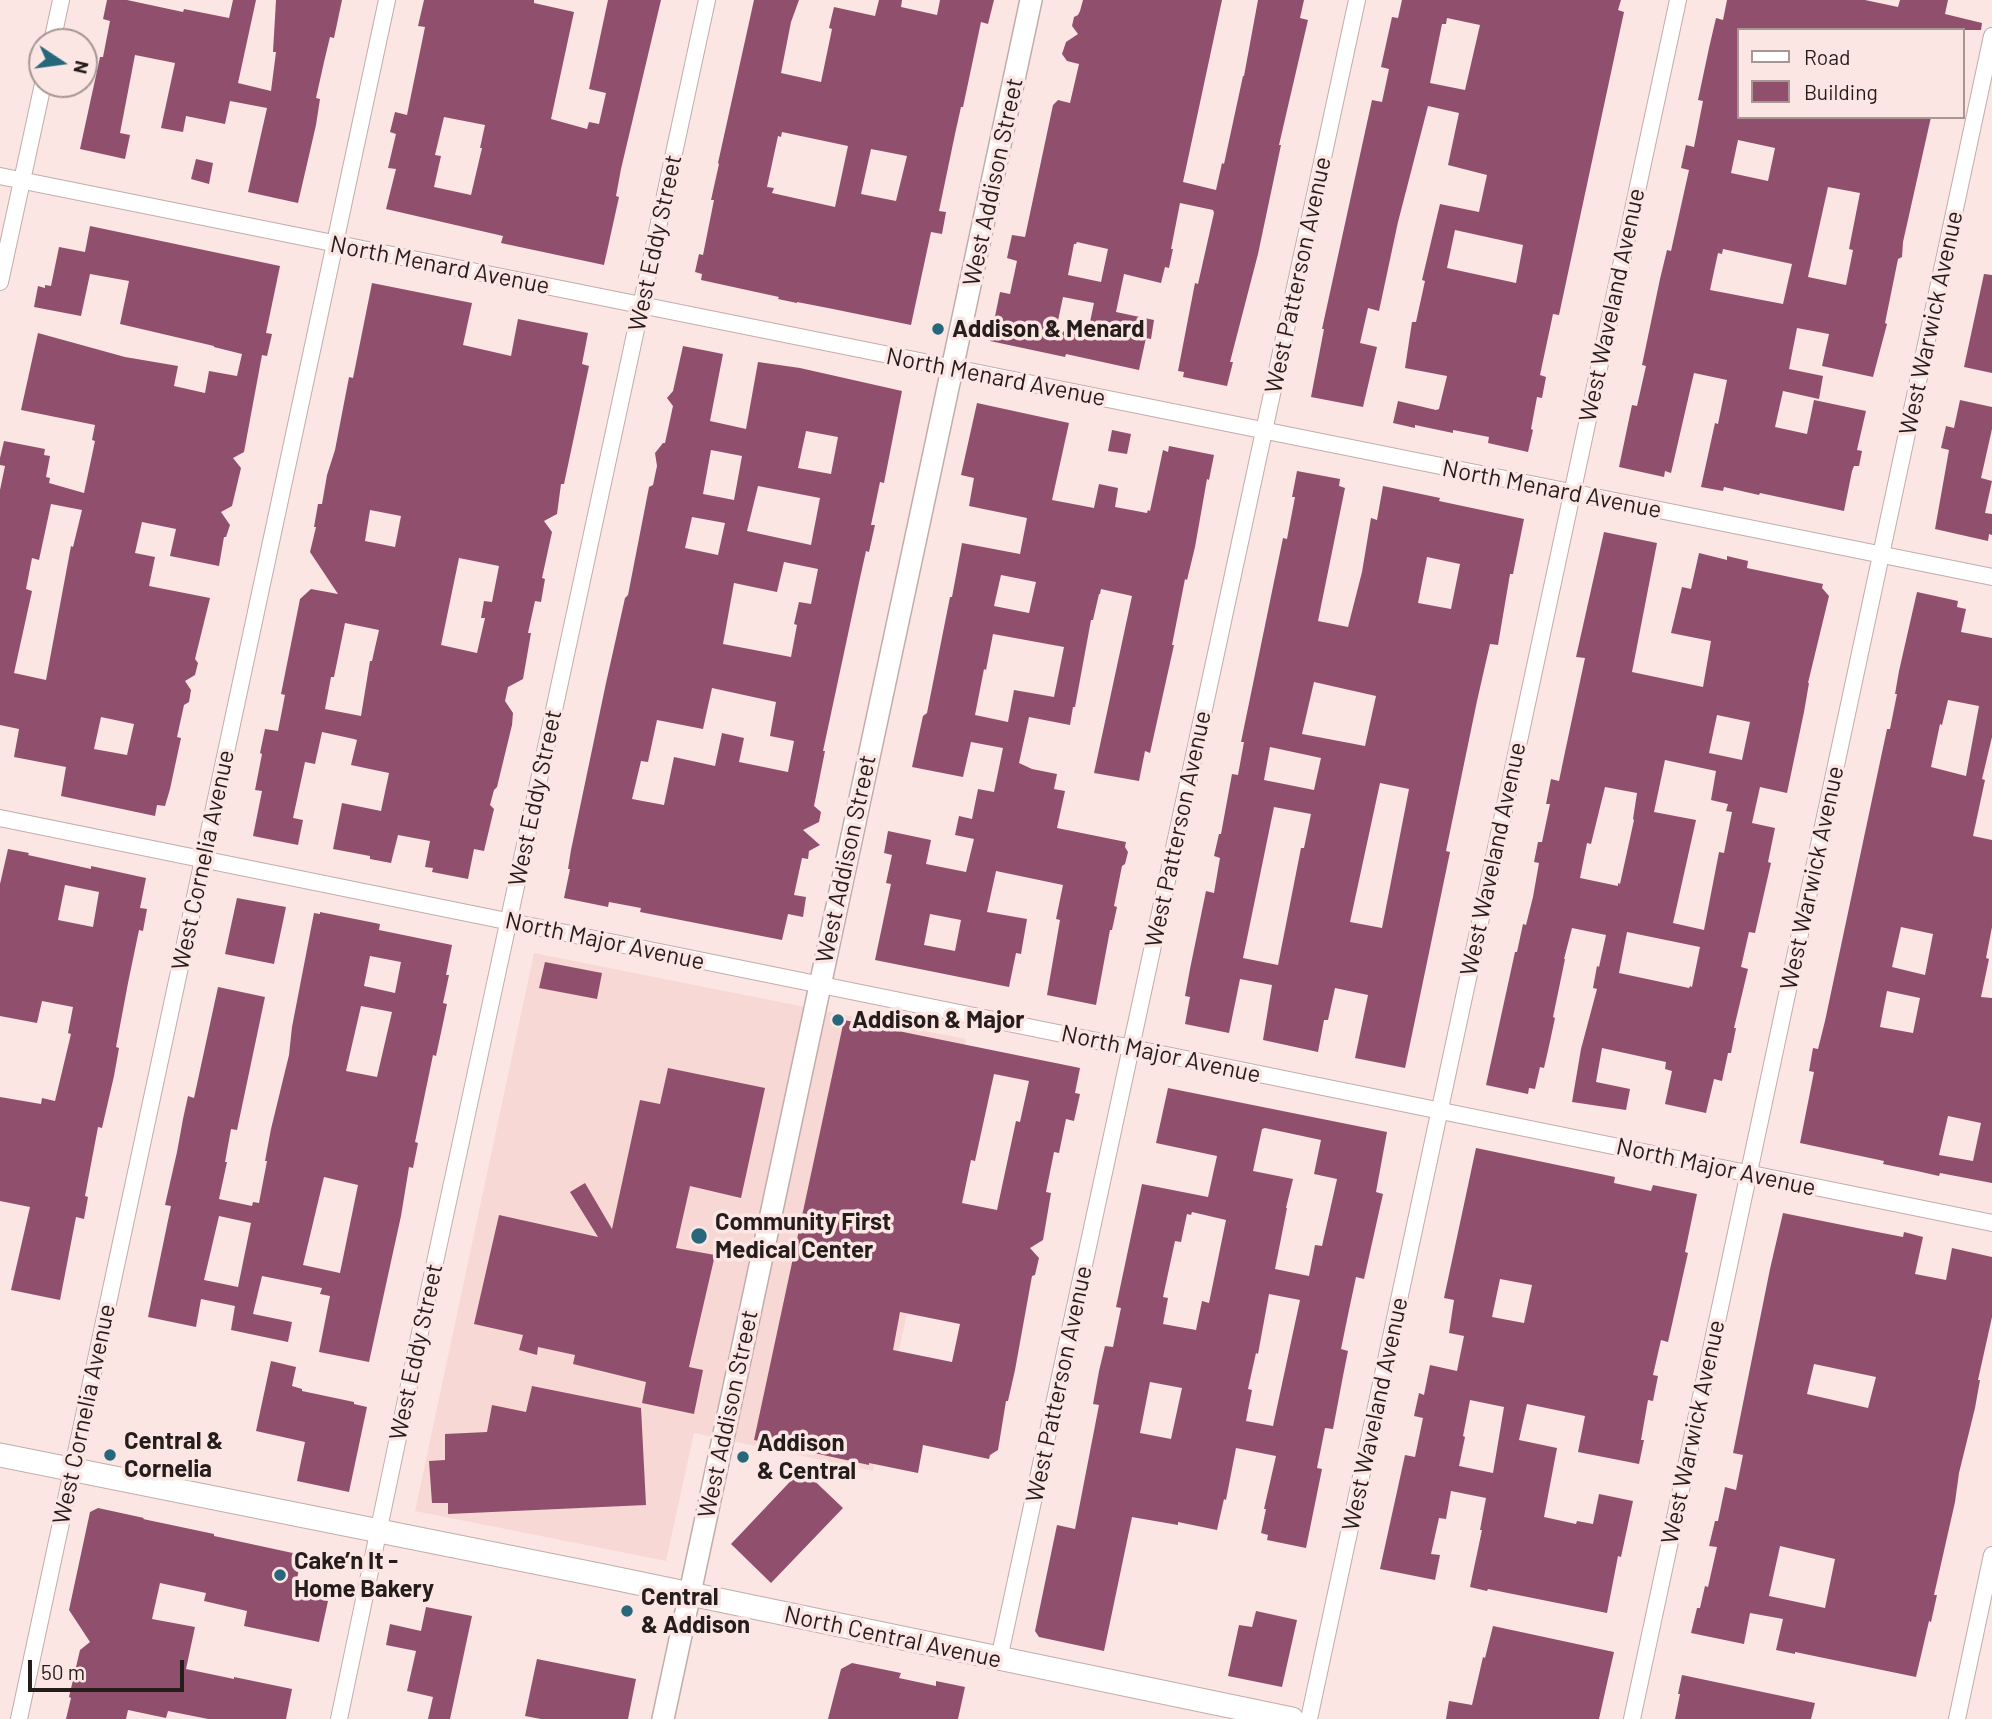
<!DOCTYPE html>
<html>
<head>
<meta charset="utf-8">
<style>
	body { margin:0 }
	#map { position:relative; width:1992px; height:1719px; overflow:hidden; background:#fce6e4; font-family:Barlow,sans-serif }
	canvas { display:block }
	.legend { position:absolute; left:1737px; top:28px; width:228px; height:91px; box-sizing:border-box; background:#fce6e4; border:2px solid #a69694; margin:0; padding:9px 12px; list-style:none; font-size:21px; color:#251d1c }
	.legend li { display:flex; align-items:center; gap:14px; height:35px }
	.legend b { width:35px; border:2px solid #a69694 }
	.north { position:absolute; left:28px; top:28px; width:70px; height:70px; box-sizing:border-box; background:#fce6e4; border:2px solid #a69694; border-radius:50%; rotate:103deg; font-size:19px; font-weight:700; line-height:28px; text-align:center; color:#251d1c }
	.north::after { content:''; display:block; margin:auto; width:24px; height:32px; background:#27677c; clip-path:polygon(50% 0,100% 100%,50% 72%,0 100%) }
	.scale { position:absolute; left:28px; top:1660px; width:156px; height:32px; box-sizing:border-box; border:4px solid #251d1c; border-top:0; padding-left:9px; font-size:21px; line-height:24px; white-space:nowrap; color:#251d1c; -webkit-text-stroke:5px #fce6e4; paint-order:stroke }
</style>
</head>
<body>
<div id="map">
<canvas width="1992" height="1719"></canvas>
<ul class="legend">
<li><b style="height:9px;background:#fff"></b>Road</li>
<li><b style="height:19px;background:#904f6d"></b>Building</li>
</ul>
<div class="north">N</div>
<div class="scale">50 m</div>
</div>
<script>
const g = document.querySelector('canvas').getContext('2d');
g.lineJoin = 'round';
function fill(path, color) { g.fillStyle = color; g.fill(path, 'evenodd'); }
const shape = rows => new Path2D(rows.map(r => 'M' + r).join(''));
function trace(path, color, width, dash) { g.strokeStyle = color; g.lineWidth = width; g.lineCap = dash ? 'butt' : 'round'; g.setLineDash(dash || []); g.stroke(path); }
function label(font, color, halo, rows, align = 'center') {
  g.font = font + ' Barlow,sans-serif'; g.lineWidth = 7; g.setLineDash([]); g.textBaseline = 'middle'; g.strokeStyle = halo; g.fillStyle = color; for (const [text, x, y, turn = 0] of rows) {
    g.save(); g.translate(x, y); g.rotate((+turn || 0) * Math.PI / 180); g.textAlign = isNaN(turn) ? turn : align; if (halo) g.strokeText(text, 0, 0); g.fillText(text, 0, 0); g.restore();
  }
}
const built = shape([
	[534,953,966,1039,873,1471,694,1433,666,1561,415,1511]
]);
const building = shape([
	[107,0,127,0,183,12,184,9,229,18,233,0,256,0,238,83,271,91,276,52,273,52,276,0,342,0,334,38,330,37,324,62,316,98,320,99,316,125,298,203,248,192,267,108,230,101,225,124,186,116,183,132,161,128,175,63,135,55,120,133,130,135,125,159,80,149,100,57,103,57,110,21,103,19],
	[424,0,534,0,534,3,574,12,551,119,587,129,589,122,599,124,606,93,589,89,608,0,661,0,621,169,616,196,619,197,604,265,501,243,503,236,386,209,396,169,388,168,396,134,390,132,395,112,407,115,425,27,418,26],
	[444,117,485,125,480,148,482,148,471,195,434,187,441,156,435,155],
	[754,0,799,0,791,22,781,73,821,82,832,29,829,28,834,7,875,16,879,0,902,0,901,7,937,15,940,0,994,0,988,24,981,22,963,107,961,107,955,134,939,211,946,212,942,234,931,232,911,325,833,309,797,302,797,303,778,299,779,297,701,280,702,274,695,272,699,254,703,255,714,200,711,200,719,164,718,163],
	[782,132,848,146,835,207,772,193,774,188,767,187,778,136,781,137],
	[871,149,907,156,896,201,861,194],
	[1083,0,1222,0,1183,182,1216,190,1222,163,1224,164,1243,76,1244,76,1258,0,1304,0,1300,18,1308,20,1279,145,1281,145,1258,254,1230,362,1233,362,1227,386,1183,377,1184,372,1178,371,1195,283,1198,284,1214,213,1213,210,1180,203,1171,249,1173,249,1169,268,1165,267,1161,283,1124,274,1116,312,1154,320,1151,339,1146,338,1139,370,1066,354,1065,357,990,341,1000,292,1010,294,1017,261,1007,258,1012,235,1025,237,1053,105,1058,100,1070,103,1079,64,1067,61,1062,54,1066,42,1078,34,1072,26,1074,17,1078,15,1080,11],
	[1077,242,1108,249,1101,282,1068,275,1074,244,1076,244],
	[1063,297,1094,303,1087,336,1056,330],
	[1402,0,1621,0,1618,10,1624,12,1559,315,1553,314,1540,375,1546,377,1542,398,1537,397,1531,429,1533,430,1528,452,1488,443,1489,437,1453,430,1453,433,1415,425,1415,428,1393,423,1398,401,1436,410,1439,409,1447,376,1405,368,1412,322,1416,322,1425,281,1422,280,1440,204,1479,212,1487,175,1448,165,1459,113,1428,106,1398,222,1379,311,1368,308,1360,343,1377,347,1363,407,1311,397,1324,329,1322,329,1372,100,1382,102,1389,69,1381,67,1392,17,1398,18],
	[1447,18,1480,25,1465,90,1430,83,1442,24,1446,24],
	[1455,230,1523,245,1516,283,1447,268],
	[1727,0,1865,0,1898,7,1900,0,1948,0,1945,14,1982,23,1981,30,1738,30,1738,117,1931,117,1903,242,1902,257,1898,259,1885,323,1887,324,1873,377,1822,366,1829,334,1797,328,1789,369,1823,376,1819,399,1783,391,1775,427,1807,434,1814,400,1866,411,1857,450,1862,451,1859,466,1854,466,1852,471,1844,511,1760,493,1759,495,1724,487,1723,491,1701,487,1715,423,1718,424,1727,380,1694,373,1671,473,1665,471,1664,477,1619,467,1632,405,1637,406,1646,366,1642,365,1660,279,1667,250,1671,251,1689,170,1681,168,1686,145,1694,147,1703,101,1698,100,1709,48,1716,18,1723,20],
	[1738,140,1775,148,1768,181,1731,173],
	[1828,187,1860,193,1849,249,1853,250,1846,285,1808,277],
	[1723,249,1792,264,1783,304,1710,290,1718,253,1722,254],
	[196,159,213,163,209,184,191,179],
	[90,226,280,266,266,333,272,334,267,356,262,355,244,452,233,458,241,468,232,506,221,512,230,525,226,537,224,537,219,566,170,556,176,529,142,522,135,553,155,557,149,586,210,598,195,659,198,663,195,675,185,681,191,690,189,702,184,705,177,737,181,738,170,789,165,806,157,805,155,816,61,796,66,767,14,757,19,729,0,725,0,490,5,466,0,465,0,458,4,441,45,449,44,455,50,456,46,477,50,478,49,483,84,493,95,441,92,440,95,425,21,410,38,333,125,357,178,366,174,386,205,393,209,371,237,376,242,354,214,347,214,346,120,324,129,281,90,274,81,316,34,307,38,286,45,288,45,285,51,286,59,247,85,252],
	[51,504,82,510,73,547,71,546,46,680,14,673,32,591,26,589,32,558,39,560],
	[101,717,134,724,127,755,94,749],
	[1984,274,1992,275,1992,373,1964,367],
	[372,283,472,303,463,345,511,356,518,319,588,333,582,364,589,366,564,484,561,484,557,514,544,521,552,532,542,578,545,579,541,602,535,601,528,633,531,633,523,679,508,687,505,701,513,713,512,725,497,787,494,790,490,805,494,809,484,851,474,849,468,879,432,872,433,868,425,867,430,841,398,835,391,863,370,859,370,856,333,849,342,803,381,811,389,773,351,765,357,740,354,739,322,732,315,764,305,762,293,818,303,820,298,845,253,836,262,791,255,790,262,754,260,753,265,729,278,731,285,695,281,694,300,599,311,589,338,594,310,552,316,527,314,527,318,504,322,504,327,475,335,450,349,377,353,378],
	[370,510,401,516,395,547,365,541],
	[459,558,499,566,492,602,484,601,481,618,485,618,477,653,441,645],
	[345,623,379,630,372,661,370,661,361,716,325,709,331,677,334,677],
	[683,346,723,354,710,421,746,429,758,362,800,368,902,391,884,483,880,482,871,525,875,525,869,552,866,551,860,578,823,751,825,751,814,806,821,812,819,822,803,830,820,845,809,851,808,859,802,858,794,895,806,897,803,917,788,914,782,940,640,912,641,908,609,902,608,907,564,898,570,869,568,869,571,850,606,683,625,598,628,595,649,487,653,485,657,466,655,453,663,443,665,443,673,406,667,398,673,391],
	[806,431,838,437,831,474,798,468],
	[711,450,742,456,734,500,703,494],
	[758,486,820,498,811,545,747,531],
	[692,517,725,523,718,555,685,548],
	[784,562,818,569,811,604,799,602,794,624,797,625,791,657,723,644,734,583,777,592],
	[712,688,776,702,770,736,794,741,788,772,739,762,744,738,722,733,715,766,674,757,664,805,632,799,641,761,648,762,657,720,703,729],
	[1960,400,1992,407,1992,429,1981,478,1992,481,1985,513,1992,514,1992,535,1989,534,1988,541,1935,529,1949,450,1941,448,1946,426,1954,428],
	[977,403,1069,423,1052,500,1094,508,1099,484,1118,488,1115,507,1147,513,1148,510,1150,511,1163,450,1168,452,1169,446,1214,455,1209,480,1207,479,1195,547,1187,580,1185,579,1172,645,1174,645,1150,753,1145,751,1139,781,1094,773,1132,596,1101,589,1100,594,1099,594,1093,620,1091,620,1075,707,1073,707,1070,725,1029,717,1019,763,1032,769,1057,774,1054,789,1065,791,1057,828,1126,842,1125,847,1128,852,1125,864,1122,866,1114,906,1117,907,1112,930,1110,930,1096,1005,1047,995,1060,920,1056,919,1063,885,996,871,987,912,1027,919,1021,954,1016,953,1009,987,875,960,891,884,886,883,892,855,884,853,888,831,931,840,926,864,966,872,974,839,955,835,959,816,972,819,978,789,994,792,1003,748,971,742,963,777,912,767,923,716,927,713,950,597,952,597,962,543,1020,554,1027,518,969,506,974,478,961,475],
	[1001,575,1036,582,1029,613,994,606],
	[993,634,1064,647,1054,697,1014,690,1008,722,975,715,984,669,986,670],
	[930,914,961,920,955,951,924,945],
	[1112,430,1131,434,1127,454,1108,451],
	[1297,471,1340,479,1339,486,1345,488,1318,621,1348,627,1362,572,1371,518,1377,520,1383,486,1440,498,1439,501,1524,519,1513,574,1510,574,1498,645,1490,644,1477,701,1446,851,1450,852,1405,1068,1355,1058,1368,995,1335,988,1328,1020,1324,1020,1318,1052,1263,1040,1272,985,1240,979,1229,1033,1185,1024,1190,997,1185,996,1190,969,1206,891,1214,893,1220,858,1214,856,1219,834,1221,834,1232,774,1238,775,1244,742,1241,742,1283,538,1287,539,1295,497,1292,497],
	[1427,557,1460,564,1451,609,1418,603],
	[1314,682,1376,696,1365,746,1302,734],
	[1270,747,1321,758,1314,790,1264,780],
	[1380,783,1409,789,1382,928,1350,922],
	[1274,807,1311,814,1304,848,1301,848,1278,965,1243,958],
	[1604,532,1657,543,1632,672,1703,687,1711,641,1671,633,1682,587,1691,589,1699,553,1727,560,1727,556,1748,561,1747,568,1823,584,1822,588,1829,596,1808,683,1809,683,1804,712,1787,793,1760,787,1752,823,1775,828,1768,862,1771,863,1755,933,1749,932,1741,967,1748,969,1734,1028,1736,1028,1731,1053,1728,1053,1722,1081,1714,1079,1706,1113,1665,1104,1672,1071,1665,1069,1666,1062,1602,1048,1596,1082,1630,1089,1626,1110,1572,1102,1581,1049,1597,989,1593,988,1597,966,1599,967,1606,935,1572,928,1564,959,1565,959,1553,1017,1555,1018,1549,1046,1544,1068,1540,1067,1535,1089,1529,1088,1528,1094,1486,1085,1515,952,1517,952,1523,924,1526,925,1533,897,1539,863,1534,862,1538,842,1542,842,1550,804,1546,804,1551,779,1559,781,1565,752,1585,658,1576,657],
	[1717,715,1750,722,1742,760,1709,753],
	[1665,760,1716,771,1711,800,1728,804,1726,811,1732,812,1724,853,1719,852,1704,930,1673,923,1696,820,1654,812],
	[1605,787,1637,793,1633,819,1634,820,1620,884,1618,883,1618,886,1580,878,1587,843,1591,844],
	[1627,932,1700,947,1692,987,1690,986,1689,988,1619,973],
	[1917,592,1958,601,1957,607,1966,609,1961,632,1992,638,1992,737,1982,779,1985,780,1973,836,1992,840,1992,927,1986,958,1989,959,1981,997,1992,998,1992,1183,1940,1173,1939,1176,1917,1171,1883,1164,1884,1161,1800,1143,1814,1072,1809,1071,1813,1048,1818,1049,1825,1021,1887,729,1890,729,1897,694,1895,694,1899,671],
	[1948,700,1979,706,1966,776,1931,767,1940,724,1942,725],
	[1901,927,1933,934,1925,975,1892,967],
	[1887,991,1920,998,1913,1033,1880,1027],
	[1948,1116,1981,1123,1973,1161,1939,1155],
	[8,849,29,853,28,855,91,869,91,866,146,878,140,908,147,909,143,931,139,930,128,983,116,1047,119,1048,114,1076,102,1128,98,1127,85,1196,88,1197,84,1219,76,1217,60,1300,11,1290,30,1207,0,1201,0,1097,41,1104,42,1098,55,1101,71,1034,68,1033,73,1007,42,1001,37,1023,0,1016,0,884],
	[65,885,99,892,93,927,58,920],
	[237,898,286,907,274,964,225,954],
	[320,912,380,924,379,930,452,945,446,975,449,975,443,1003,447,1004,442,1028,436,1056,433,1055,415,1142,418,1143,413,1168,409,1167,401,1216,369,1362,319,1352,330,1296,320,1294,322,1288,262,1276,253,1314,292,1322,288,1342,231,1330,235,1306,201,1299,196,1327,148,1317,171,1206,165,1205,177,1152,183,1119,188,1096,194,1098,218,987,265,997,237,1130,231,1129,225,1162,227,1162,219,1199,252,1206,253,1202,259,1203,267,1161,265,1161,271,1129,289,1055,292,1027,314,913,320,914],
	[370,956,401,962,395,993,364,986],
	[361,1006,392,1012,377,1077,346,1071],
	[324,1177,358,1185,340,1273,303,1265],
	[219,1216,251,1223,238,1287,204,1280],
	[545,962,602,973,597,999,539,988],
	[844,1020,1080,1068,1075,1093,1080,1094,1074,1121,1066,1119,1059,1153,1054,1152,1046,1192,1051,1193,1043,1240,1030,1248,1039,1258,1035,1275,1032,1276,1015,1370,1008,1401,1006,1401,998,1450,990,1455,989,1459,923,1445,918,1473,869,1463,869,1465,754,1440],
	[994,1074,1029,1081,1020,1122,1016,1121,997,1210,962,1203,971,1160,975,1161],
	[900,1312,960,1324,952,1362,893,1350],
	[668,1068,765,1088,741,1198,690,1186,676,1248,715,1255,689,1367,703,1370,694,1414,642,1403,646,1382,573,1364,575,1355,538,1347,537,1355,519,1350,523,1335,474,1324,499,1215,598,1237,570,1192,585,1183,612,1229,640,1100,660,1104],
	[1168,1088,1387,1132,1376,1192,1383,1194,1364,1279,1356,1277,1349,1310,1341,1349,1348,1351,1343,1376,1333,1429,1325,1428,1317,1468,1322,1469,1306,1548,1267,1540,1268,1535,1261,1533,1266,1509,1264,1509,1276,1456,1236,1448,1226,1500,1224,1499,1217,1530,1178,1522,1178,1525,1132,1517,1104,1651,1039,1637,1035,1631,1057,1525,1075,1529,1099,1405,1093,1404,1099,1371,1105,1346,1113,1347,1121,1308,1116,1307,1142,1184,1208,1197,1217,1156,1156,1143],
	[1265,1128,1321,1140,1314,1174,1337,1179,1322,1246,1315,1245,1309,1276,1275,1269,1287,1208,1286,1208,1293,1179,1253,1171,1262,1129],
	[1192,1212,1226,1220,1209,1303,1202,1301,1196,1330,1163,1324,1168,1298,1163,1297,1175,1241,1181,1242,1187,1214,1191,1215],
	[1269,1294,1300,1300,1273,1426,1246,1421,1252,1390,1248,1389,1256,1353,1258,1354],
	[1150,1382,1182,1388,1171,1439,1140,1433],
	[1476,1148,1615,1177,1614,1183,1651,1191,1653,1185,1697,1194,1685,1252,1688,1253,1675,1311,1668,1342,1661,1340,1653,1375,1658,1376,1653,1401,1648,1400,1641,1440,1644,1440,1639,1464,1578,1452,1585,1416,1527,1404,1519,1440,1557,1448,1544,1517,1576,1524,1577,1521,1593,1524,1599,1494,1633,1501,1621,1557,1618,1556,1607,1613,1488,1589,1487,1591,1470,1587,1482,1530,1480,1530,1486,1498,1451,1491,1446,1519,1439,1518,1431,1554,1440,1555,1435,1580,1380,1569,1405,1455,1415,1457,1423,1418,1414,1416,1419,1393,1424,1395,1430,1365,1457,1371,1464,1336,1449,1333,1454,1300,1444,1298],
	[1500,1279,1532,1285,1524,1323,1492,1317],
	[1470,1400,1504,1407,1493,1473,1459,1466,1465,1437,1463,1436],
	[1783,1213,1867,1230,1903,1237,1904,1232,1923,1237,1915,1274,1946,1280,1952,1248,1992,1257,1992,1317,1978,1380,1980,1380,1975,1408,1959,1473,1955,1502,1934,1595,1937,1595,1931,1622,1929,1621,1916,1677,1795,1652,1795,1654,1776,1650,1783,1619,1750,1613,1744,1644,1691,1633,1697,1608,1700,1608,1705,1586,1708,1587,1717,1547,1709,1546,1715,1521,1718,1521,1725,1487,1736,1490,1743,1455,1733,1453,1770,1269],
	[1814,1364,1876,1377,1868,1408,1807,1394],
	[1780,1546,1835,1559,1825,1608,1769,1596],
	[271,1361,296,1367,292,1386,302,1389,302,1391,354,1402,354,1404,367,1407,349,1492,297,1481,305,1442,256,1431],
	[532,1386,641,1408,646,1505,448,1514,448,1503,432,1503,429,1461,445,1460,445,1434,487,1432,492,1405,526,1412],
	[802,1469,843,1508,771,1583,731,1544],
	[98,1508,144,1518,143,1519,214,1534,214,1536,302,1555,294,1593,328,1601,319,1642,244,1626,247,1611,204,1601,206,1593,160,1583,152,1619,195,1627,186,1669,234,1679,234,1677,292,1689,286,1719,208,1719,168,1711,166,1718,128,1710,126,1719,66,1719,71,1698,69,1697,80,1650,90,1642,69,1610,90,1512],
	[426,1607,472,1616,450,1719,428,1719,433,1697,407,1691,416,1651,386,1645,390,1624,421,1631],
	[1256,1611,1297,1620,1282,1687,1228,1676,1239,1625,1252,1627],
	[1493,1626,1614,1652,1599,1719,1446,1719,1449,1701,1472,1705,1483,1657,1485,1658],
	[537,1659,636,1679,628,1719,541,1719,525,1716],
	[852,1663,901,1673,899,1678,936,1686,936,1681,965,1687,958,1719,828,1719,841,1669],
	[1682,1675,1815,1703,1811,1719,1675,1719,1680,1694,1678,1694]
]);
const minor = shape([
	[52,42,61,0],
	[0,176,1992,577],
	[0,282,43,84],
	[0,818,1992,1223],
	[999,1659,1357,0],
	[19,1719,387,0],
	[339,1719,429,1290,707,0],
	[1309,1719,1678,0],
	[1632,1719,1992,36],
	[1957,1719,1992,1555]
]);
const tertiary = shape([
	[663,1719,1031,0]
]);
const secondary = shape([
	[0,1455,599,1575,1292,1719]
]);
const markers = [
	[938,329,7,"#27677c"],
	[838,1020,7,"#27677c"],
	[699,1236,9,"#27677c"],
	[110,1455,7,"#27677c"],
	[743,1457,7,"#27677c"],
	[280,1575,7,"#27677c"],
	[627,1611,7,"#27677c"]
];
const streetNames = [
	["West Addison Street",993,182,-78],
	["West Eddy Street",655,243,-78],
	["North Menard Avenue",440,265,11],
	["West Patterson Avenue",1298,275,-78],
	["West Waveland Avenue",1612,305,-78],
	["West Warwick Avenue",1931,323,-78],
	["North Menard Avenue",996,377,11],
	["North Menard Avenue",1552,489,11],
	["West Eddy Street",535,798,-78],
	["West Patterson Avenue",1178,829,-78],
	["West Addison Street",846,859,-78],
	["West Waveland Avenue",1493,859,-78],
	["West Cornelia Avenue",203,860,-78],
	["West Warwick Avenue",1812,878,-78],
	["North Major Avenue",605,941,12],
	["North Major Avenue",1161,1054,12],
	["North Major Avenue",1716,1167,12],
	["West Eddy Street",416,1352,-78],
	["West Patterson Avenue",1059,1384,-78],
	["West Cornelia Avenue",84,1414,-78],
	["West Addison Street",728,1414,-78],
	["West Waveland Avenue",1375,1414,-78],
	["West Warwick Avenue",1693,1432,-78],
	["North Central Avenue",893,1637,12]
];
const poiNames = [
	["Addison & Menard",952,329],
	["Addison & Major",852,1020],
	["Community First",715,1222],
	["Medical Center",715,1250],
	["Central &",124,1441],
	["Cornelia",124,1469],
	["Addison",757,1443],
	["& Central",757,1471],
	["Cake’n It -",294,1561],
	["Home Bakery",294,1589],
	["Central",641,1597],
	["& Addison",641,1625]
];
fill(built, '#f7d8d5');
fill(building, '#904f6d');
trace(minor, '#c1acaa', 18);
trace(tertiary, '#c1acaa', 24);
trace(secondary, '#c1acaa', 25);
trace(minor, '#fff', 16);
trace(tertiary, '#fff', 21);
trace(secondary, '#fff', 23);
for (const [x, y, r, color] of markers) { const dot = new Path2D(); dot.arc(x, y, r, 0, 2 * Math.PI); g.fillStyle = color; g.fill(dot); trace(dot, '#fce6e4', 2.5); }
label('24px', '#251d1c', '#fce6e4', streetNames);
label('bold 24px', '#251d1c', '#fce6e4', poiNames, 'left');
</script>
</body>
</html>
